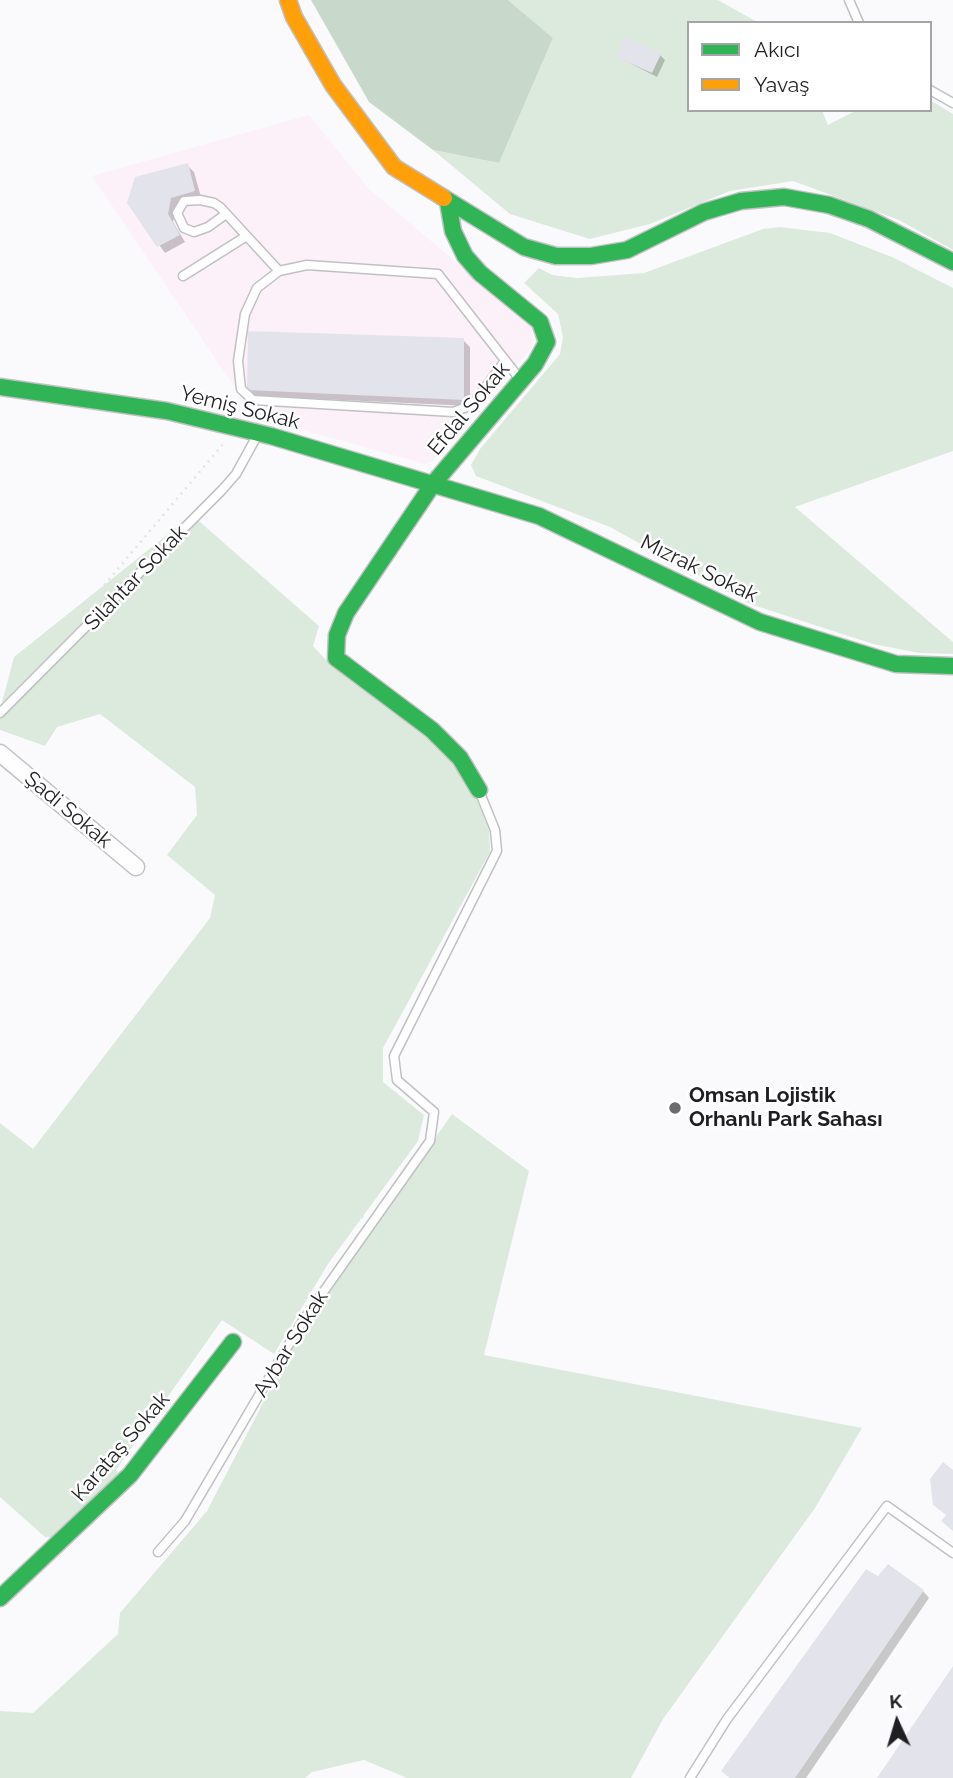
<!DOCTYPE html>
<html>
<head>
<meta charset="utf-8">
<style>
	body { margin:0 }
	#map { position:relative; width:953px; height:1778px; overflow:hidden; background:#fafafc; font-family:Raleway,sans-serif }
	canvas { display:block }
	.legend { position:absolute; left:687px; top:21px; width:245px; height:91px; box-sizing:border-box; background:#fff; border:2px solid #a5a5a7; margin:0; padding:9px 12px; list-style:none; font-size:21px; color:#1f1f23 }
	.legend li { display:flex; align-items:center; gap:14px; height:35px }
	.legend b { width:35px; border:2px solid #a5a5a7 }
	.north { position:absolute; left:862px; top:1687px; width:70px; height:70px; -webkit-text-stroke:5px #fff; paint-order:stroke; rotate:356deg; font-size:19px; font-weight:700; line-height:28px; text-align:center; color:#1f1f23 }
	.north::after { content:''; display:block; margin:auto; width:24px; height:32px; background:#1f1f23; clip-path:polygon(50% 0,100% 100%,50% 72%,0 100%) }
</style>
</head>
<body>
<div id="map">
<canvas width="953" height="1778"></canvas>
<ul class="legend">
<li><b style="height:9px;background:#30b455"></b>Akıcı</li>
<li><b style="height:9px;background:#ff9f0a"></b>Yavaş</li>
</ul>
<div class="north">K</div>
</div>
<script>
const g = document.querySelector('canvas').getContext('2d');
g.lineJoin = 'round';
function fill(path, color) { g.fillStyle = color; g.fill(path, 'evenodd'); }
const shape = rows => new Path2D(rows.map(r => 'M' + r).join(''));
function trace(path, color, width, dash) { g.strokeStyle = color; g.lineWidth = width; g.lineCap = dash ? 'butt' : 'round'; g.setLineDash(dash || []); g.stroke(path); }
function label(font, color, halo, rows, align = 'center') {
  g.font = font + ' Raleway,sans-serif'; g.lineWidth = 5; g.setLineDash([]); g.textBaseline = 'middle'; g.strokeStyle = halo; g.fillStyle = color; for (const [text, x, y, turn = 0] of rows) {
    g.save(); g.translate(x, y); g.rotate((+turn || 0) * Math.PI / 180); g.textAlign = isNaN(turn) ? turn : align; if (halo) g.strokeText(text, 0, 0); g.fillText(text, 0, 0); g.restore();
  }
}
const commercial = shape([
	[309,115,368,188,533,327,532,347,434,460,425,464,254,416,92,176]
]);
const green = shape([
	[508,0,718,0,759,23,689,23,689,110,822,110,828,125,857,110,930,110,930,100,953,114,953,250,899,220,793,181,730,191,650,224,590,239,510,214,433,150,499,163,553,38],
	[780,227,830,233,892,257,953,288,953,451,795,507,953,642,953,654,919,653,873,644,750,604,610,527,476,476,471,465,480,449,560,354,563,337,558,314,524,283,539,268,552,275,577,278,644,273,763,229],
	[192,515,319,626,313,646,325,659,442,747,470,783,489,830,490,852,383,1048,383,1082,424,1115,418,1141,328,1264,274,1354,222,1320,116,1470,120,1476,59,1538,45,1537,0,1497,0,1123,33,1149,210,918,215,895,167,855,197,815,195,787,100,714,57,727,45,746,0,730,0,710,14,657],
	[452,1114,529,1171,484,1355,862,1428,815,1508,663,1719,631,1778,407,1778,364,1760,312,1772,305,1778,0,1778,0,1711,33,1713,118,1634,120,1613,207,1511,304,1324]
]);
const forest = shape([
	[311,0,508,0,553,38,499,163,433,150,369,102]
]);
const shadow = shape([
	[660,55,665,60,657,77,618,57],
	[187,165,194,172,201,197,178,204,173,222,185,242,165,253,129,203],
	[463,340,470,347,470,406,256,396,249,389],
	[879,1579,923,1591,929,1598,806,1778,731,1778]
]);
const building = shape([
	[625,37,661,54,652,73,616,57],
	[188,163,195,191,171,198,168,214,180,235,157,247,127,203,135,177],
	[248,331,464,338,464,400,247,390],
	[943,1462,953,1470,953,1531,941,1521,946,1515,933,1505,930,1479],
	[888,1564,924,1590,795,1778,730,1778,721,1771,866,1569,878,1576],
	[953,1666,953,1778,877,1778]
]);
const path = shape([
	[68,628,224,443],
	[362,1218,386,1158,395,1093]
]);
const lane = shape([
	[849,0,859,23],
	[930,90,953,103],
	[226,214,208,227,194,232,184,228,177,213,184,201,200,200,214,203,220,207,279,271],
	[183,276,245,237],
	[505,361,472,405,453,412,253,400,241,389,238,361,245,314,257,288,279,271,307,265,438,274,519,378],
	[0,713,223,489,236,474,258,434],
	[158,1552,185,1521,302,1322,430,1141,434,1112,397,1080,394,1056,497,851,495,830,480,793],
	[690,1778,727,1719,887,1506,953,1553]
]);
const street = shape([
	[0,753,136,867]
]);
const fast = shape([
	[444,198,524,247,556,256,591,256,627,250,704,212,741,201,784,197,829,205,869,219,953,262],
	[448,202,453,231,465,256,480,273,540,322,547,342,535,364,433,484,346,613,337,635,336,658,432,730,460,758,479,790],
	[0,387,167,411,271,436,539,516,760,622,896,664,953,666],
	[0,1598,130,1475,233,1342]
]);
const slow = shape([
	[288,0,294,17,333,85,394,167,444,198]
]);
const markers = [
	[675,1108,7,"#6c6c6f"]
];
const streetNames = [
	["Yemiş Sokak",240,408,14],
	["Efdal Sokak",469,409,-50],
	["Mızrak Sokak",699,569,26],
	["Silahtar Sokak",136,578,-46],
	["Şadi Sokak",68,810,40],
	["Aybar Sokak",291,1344,-58],
	["Karataş Sokak",121,1447,-49]
];
const poiNames = [
	["Omsan Lojistik",689,1096],
	["Orhanlı Park Sahası",689,1120]
];
fill(commercial, '#fcf0f9');
fill(green, '#dceadd');
fill(forest, '#c8d8ca');
fill(shadow, '#0003');
fill(building, '#e3e3eb');
trace(lane, '#c0c1c3', 11);
trace(street, '#c0c1c3', 19);
trace(fast, '#c0c1c3', 19);
trace(slow, '#c0c1c3', 19);
trace(path, '#e4e4e4', 2.5, [2, 5]);
trace(lane, '#fefeff', 8);
trace(street, '#fefeff', 16);
trace(fast, '#30b455', 16);
trace(slow, '#ff9f0a', 16);
for (const [x, y, r, color] of markers) { const dot = new Path2D(); dot.arc(x, y, r, 0, 2 * Math.PI); g.fillStyle = color; g.fill(dot); trace(dot, '#fff', 2.5); }
label('21px', '#1f1f23', '#fff', streetNames);
label('bold 21px', '#1f1f23', '#fff', poiNames, 'left');
</script>
</body>
</html>
